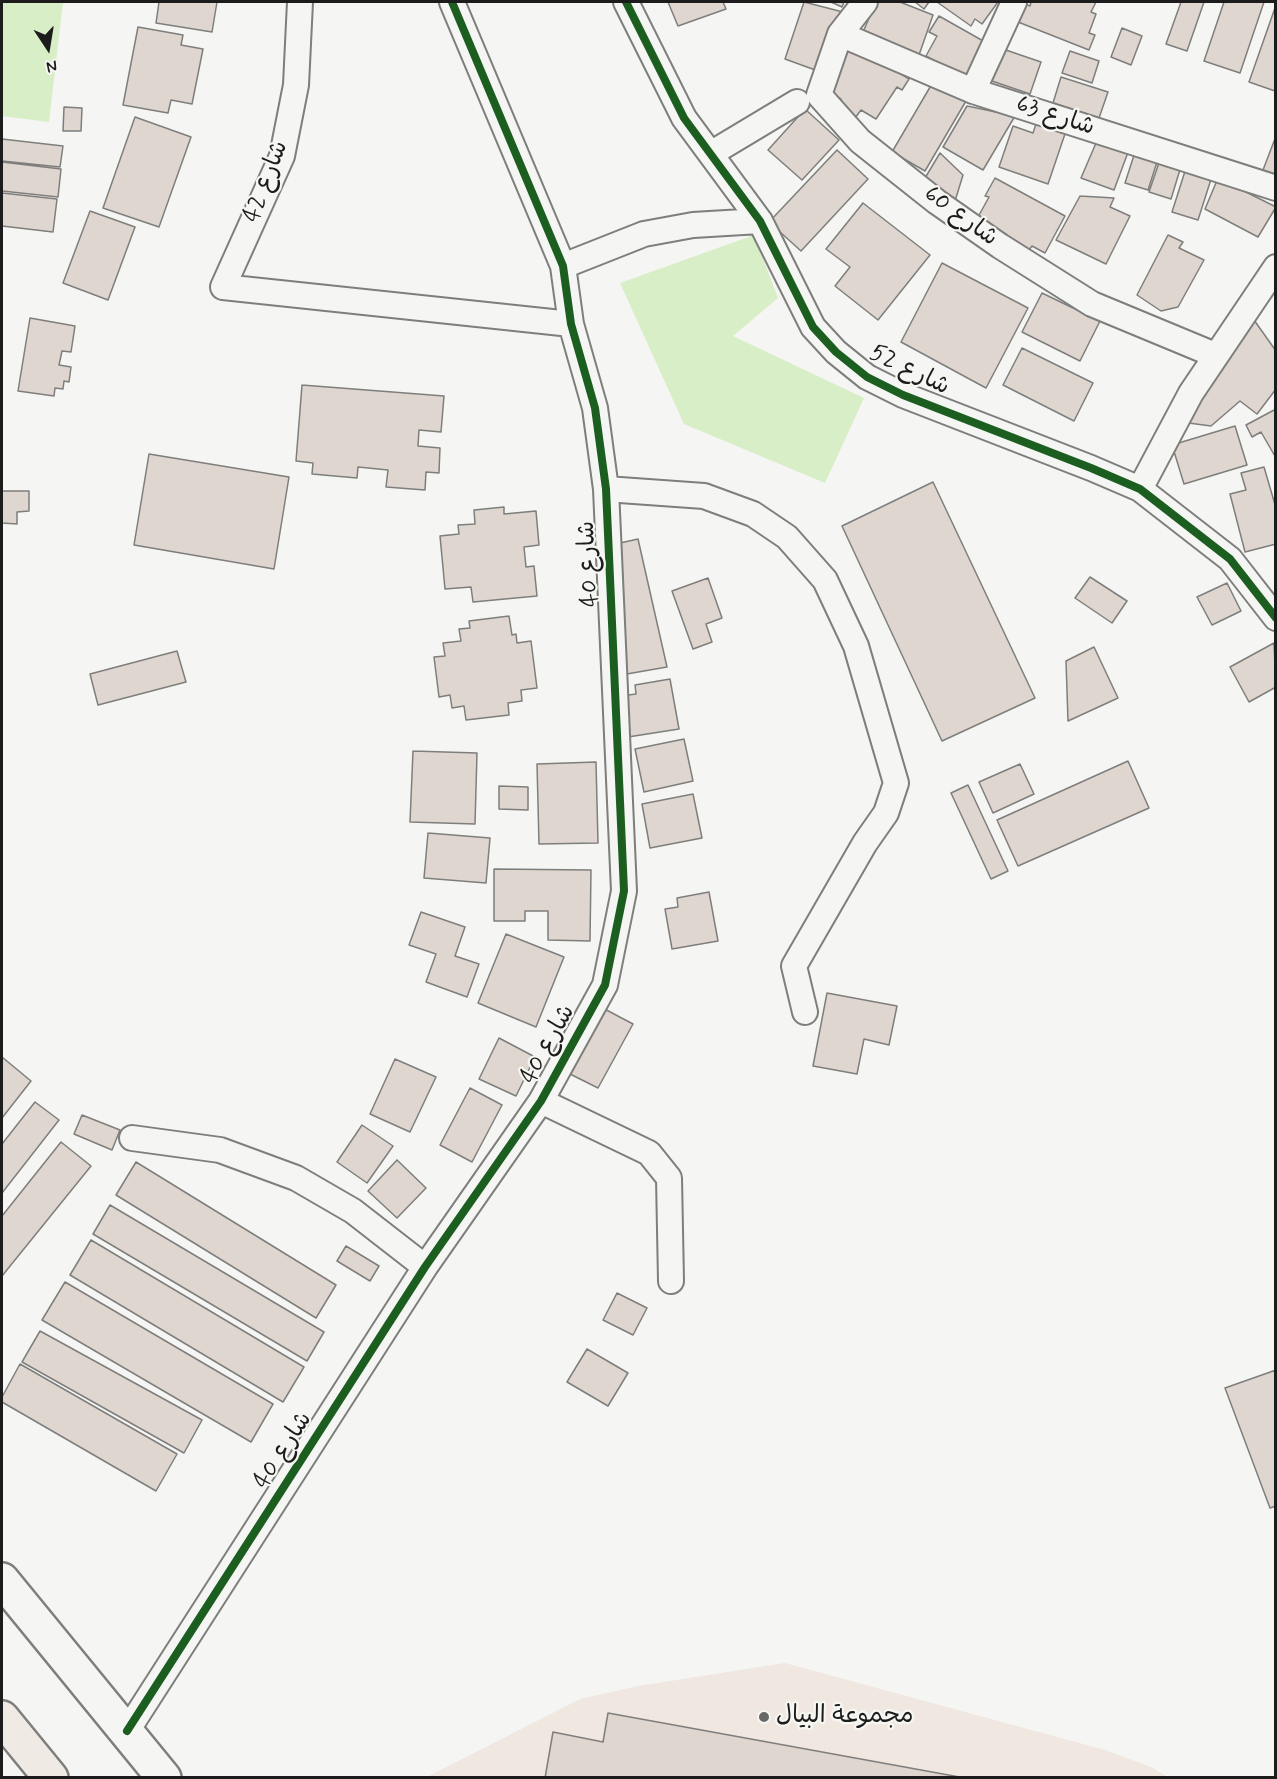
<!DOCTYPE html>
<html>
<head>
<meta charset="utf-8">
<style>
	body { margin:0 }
	#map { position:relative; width:1277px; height:1779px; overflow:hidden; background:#f5f5f3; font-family:Mynerve,sans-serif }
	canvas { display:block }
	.frame { position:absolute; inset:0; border:3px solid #1c1c1c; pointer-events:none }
	.north { position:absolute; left:18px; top:18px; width:60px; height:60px; -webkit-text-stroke:4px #f6f6f2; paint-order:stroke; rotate:168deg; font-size:16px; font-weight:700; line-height:24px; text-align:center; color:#1c1c1c }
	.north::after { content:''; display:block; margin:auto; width:21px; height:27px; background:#1c1c1c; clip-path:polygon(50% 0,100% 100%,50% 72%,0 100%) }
</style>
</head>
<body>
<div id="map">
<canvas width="1277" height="1779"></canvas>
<div class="frame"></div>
<div class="north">N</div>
</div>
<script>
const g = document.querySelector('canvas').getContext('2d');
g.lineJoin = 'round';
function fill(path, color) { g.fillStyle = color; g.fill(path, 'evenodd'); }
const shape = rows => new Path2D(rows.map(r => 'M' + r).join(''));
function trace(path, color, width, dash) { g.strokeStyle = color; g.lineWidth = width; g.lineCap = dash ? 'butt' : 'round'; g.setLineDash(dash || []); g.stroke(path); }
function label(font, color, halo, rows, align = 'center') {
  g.font = font + ' Mynerve,"Playpen Sans Arabic",sans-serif'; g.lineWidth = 4.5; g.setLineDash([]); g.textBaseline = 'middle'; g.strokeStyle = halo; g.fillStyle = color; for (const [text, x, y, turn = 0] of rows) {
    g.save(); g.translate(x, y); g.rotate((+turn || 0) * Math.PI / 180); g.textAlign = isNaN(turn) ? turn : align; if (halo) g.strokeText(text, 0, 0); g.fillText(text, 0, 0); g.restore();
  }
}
const built = shape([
	[785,1663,1105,1750,1151,1767,1168,1777,425,1778,580,1699,638,1686]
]);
const green = shape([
	[2,2,63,2,49,122,2,116],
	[754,235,778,298,733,336,864,398,825,483,684,424,620,283]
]);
const building = shape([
	[159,2,217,2,212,32,156,23,159,2],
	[668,2,723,2,726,9,678,26,668,2],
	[804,2,843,12,818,71,785,59,804,2],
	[831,2,844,2,842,7,831,2],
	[876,2,900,2,933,15,919,55,863,32,876,2],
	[915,2,929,2,924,9,915,2],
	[937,2,998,2,982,24,975,19,971,26,937,2],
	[1020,2,1030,6,1031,2,1096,2,1091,12,1096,14,1089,33,1095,35,1089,50,1013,20,1020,2],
	[1181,2,1204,2,1187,51,1166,44,1181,2],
	[1224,2,1264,2,1240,73,1204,61,1224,2],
	[1276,5,1276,90,1275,91,1249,82,1276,5],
	[939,16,985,42,965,78,926,56,937,36,929,32,939,16],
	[138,27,183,35,181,45,203,49,192,104,171,100,168,113,123,105,138,27],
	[1122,28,1142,36,1131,65,1111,57,1122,28],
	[850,41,909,79,902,90,897,87,876,119,861,110,855,118,836,106,841,99,828,90,842,67,836,63,850,41],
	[1000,48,1041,62,1030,94,989,80,1000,48],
	[1070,51,1099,61,1092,83,1062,73,1070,51],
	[1061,77,1108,92,1099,118,1053,103,1061,77],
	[933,82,966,101,925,171,892,152,933,82],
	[967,106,1015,116,983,170,943,147,967,106],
	[64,107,82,108,81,131,63,131,64,107],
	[805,109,839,140,802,180,768,150,805,109],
	[135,117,191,137,159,227,103,208,135,117],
	[1038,118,1067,128,1048,184,999,167,1013,126,1033,133,1038,118],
	[1099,136,1130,147,1114,190,1081,178,1099,136],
	[1276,136,1276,175,1263,170,1276,136],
	[2,139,63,146,60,167,2,161,2,139],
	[1136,149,1159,156,1148,190,1125,183,1136,149],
	[837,150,868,179,801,251,769,222,837,150],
	[940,153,963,175,955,201,922,183,940,153],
	[1161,157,1182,163,1171,199,1149,192,1161,157],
	[2,162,61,169,58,197,2,191,2,162],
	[1187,165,1213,173,1198,220,1172,212,1187,165],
	[995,178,1065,216,1045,253,1032,246,1028,251,988,230,991,224,978,217,989,197,985,196,995,178],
	[1218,178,1276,207,1258,237,1205,209,1218,178],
	[2,193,57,199,53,232,2,226,2,193],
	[1080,196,1114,198,1110,207,1130,216,1106,264,1056,240,1080,196],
	[863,203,930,255,878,320,835,286,850,267,826,249,863,203],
	[90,211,135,227,108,300,63,283,90,211],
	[1168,235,1183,242,1179,248,1204,260,1178,307,1161,311,1137,295,1168,235],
	[942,263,1028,308,986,388,901,342,942,263],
	[1042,293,1100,321,1080,361,1022,332,1042,293],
	[30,318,75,326,71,352,62,351,59,365,71,367,69,382,64,381,63,389,55,388,54,396,18,391,30,318],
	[1254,320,1276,351,1276,389,1257,414,1240,401,1211,426,1181,422,1254,320],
	[1022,348,1093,383,1074,421,1003,385,1022,348],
	[302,385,444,396,441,432,419,430,418,446,440,448,439,473,426,472,425,490,386,487,388,470,358,467,357,478,312,474,313,463,296,461,302,385],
	[1276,409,1276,458,1261,432,1252,437,1246,425,1276,409],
	[1235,426,1247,465,1184,484,1172,445,1235,426],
	[149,454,289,477,274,569,134,545,149,454],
	[1264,467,1276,508,1276,544,1245,552,1230,494,1246,490,1241,473,1264,467],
	[933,482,1035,698,942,741,842,526,933,482],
	[2,491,29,491,29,511,17,512,17,524,2,523,2,491],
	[504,507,504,514,536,511,539,545,524,547,526,567,534,566,537,596,473,602,471,587,445,589,440,536,459,534,458,525,475,524,474,510,504,507],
	[638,539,667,667,621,675,620,543,638,539],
	[1090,577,1127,601,1112,623,1075,598,1090,577],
	[708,578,722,618,706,624,712,642,693,649,672,591,708,578],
	[1227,583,1241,611,1212,625,1197,597,1227,583],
	[509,616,512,635,516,634,517,643,531,641,537,688,521,690,522,701,508,703,509,715,466,720,464,706,452,708,450,695,439,697,434,657,445,656,443,643,461,641,459,629,470,628,469,621,509,616],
	[1274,643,1276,687,1249,702,1230,667,1274,643],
	[1094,647,1118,698,1068,721,1066,661,1094,647],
	[177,651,186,682,98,705,90,674,177,651],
	[670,679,679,729,628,737,621,696,636,694,635,685,670,679],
	[684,739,693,781,644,792,635,749,684,739],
	[413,751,477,753,475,824,410,822,413,751],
	[1128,761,1149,808,1018,866,997,820,1128,761],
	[596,762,598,843,539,844,537,764,596,762],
	[1020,764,1034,794,993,813,979,782,1020,764],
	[968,785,1008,871,991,879,951,793,968,785],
	[499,786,528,787,528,810,499,809,499,786],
	[693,794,702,838,650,848,642,804,693,794],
	[428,833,490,838,486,883,424,878,428,833],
	[494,869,591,870,590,941,548,940,548,911,525,911,525,921,494,921,494,869],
	[709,892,718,941,672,949,665,909,678,907,677,898,709,892],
	[421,912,465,927,455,956,479,964,467,997,426,982,436,954,409,945,421,912],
	[506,934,564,957,536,1027,478,1003,506,934],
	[827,993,897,1006,889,1045,864,1039,857,1074,813,1066,827,993],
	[597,1005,633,1024,598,1088,562,1070,597,1005],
	[499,1038,535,1057,516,1096,479,1079,499,1038],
	[2,1057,31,1081,2,1118,2,1057],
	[395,1059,436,1077,410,1132,370,1114,395,1059],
	[470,1088,502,1105,472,1162,440,1145,470,1088],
	[35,1102,59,1120,2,1193,2,1144,35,1102],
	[82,1115,120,1130,112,1150,74,1134,82,1115],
	[362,1125,393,1146,367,1183,337,1162,362,1125],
	[61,1142,91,1166,2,1276,2,1216,61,1142],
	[397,1160,426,1188,397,1218,368,1191,397,1160],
	[136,1162,336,1285,316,1318,116,1195,136,1162],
	[110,1205,324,1332,307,1361,93,1234,110,1205],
	[91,1240,304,1367,283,1402,70,1275,91,1240],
	[346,1246,379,1266,370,1281,337,1261,346,1246],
	[65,1282,273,1404,251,1442,42,1320,65,1282],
	[617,1293,647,1308,633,1335,603,1320,617,1293],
	[40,1331,202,1420,184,1453,22,1362,40,1331],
	[587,1349,628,1373,608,1406,567,1382,587,1349],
	[20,1364,177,1454,156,1491,2,1402,2,1397,20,1364],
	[1276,1370,1276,1506,1270,1508,1225,1388,1276,1370],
	[608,1713,965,1778,545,1778,553,1732,603,1742,608,1713]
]);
const street = shape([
	[300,2,296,85,282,156,223,287,571,324],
	[626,2,684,118,760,221,813,327,836,352,867,377,903,395,1091,468,1140,489,1230,559,1276,618],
	[865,2,840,34,819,95,860,141,937,202,1000,246,1092,304,1215,355],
	[840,34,973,91,1276,188],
	[973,91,1014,2],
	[712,153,797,102],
	[563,266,644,234,693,225,760,221],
	[606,489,704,496,753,514,787,537,825,580,856,646,896,783,886,813,865,843,794,966,805,1012],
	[1140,489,1191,393,1276,267],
	[541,1101,649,1153,669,1178,671,1281],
	[132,1138,220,1150,296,1178,353,1211,425,1267],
	[127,1731,425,1267,541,1101,605,985,624,891,606,489,595,408,571,324,563,266,452,2]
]);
const secondary = shape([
	[2,1580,164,1778]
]);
const highway = shape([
	[2,1718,51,1778]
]);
const cycleway = shape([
	[626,2,684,118,760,221,813,327,836,352,867,377,903,395,1091,468,1140,489,1230,559,1276,618],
	[127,1731,425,1267,541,1101,605,985,624,891,606,489,595,408,571,324,563,266,452,2]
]);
const markers = [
	[764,1717,6,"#686867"]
];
const streetNames = [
	["شارع 63",1055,117,18],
	["شارع 42",267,182,-69],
	["شارع 60",960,217,36],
	["شارع 52",909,371,26],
	["شارع 40",590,564,-93],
	["شارع 40",549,1045,-61],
	["شارع 40",284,1451,-57]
];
const poiNames = [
	["مجموعة البيال",776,1717]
];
fill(built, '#efe7e0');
fill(green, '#d8eec7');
fill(building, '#dfd6cf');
trace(building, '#7e7e7d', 1.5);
trace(street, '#7e7e7d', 28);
trace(secondary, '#7e7e7d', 38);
trace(highway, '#7e7e7d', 38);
trace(street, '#f5f5f3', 24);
trace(secondary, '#f5f5f3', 33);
trace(highway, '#efebe4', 33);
trace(cycleway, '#1b5e20', 8);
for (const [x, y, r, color] of markers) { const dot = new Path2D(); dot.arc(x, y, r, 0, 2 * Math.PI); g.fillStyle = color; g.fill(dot); trace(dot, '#f6f6f2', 2); }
label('24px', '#1c1c1c', '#f6f6f2', streetNames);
label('24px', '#1c1c1c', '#f6f6f2', poiNames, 'left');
</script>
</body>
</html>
